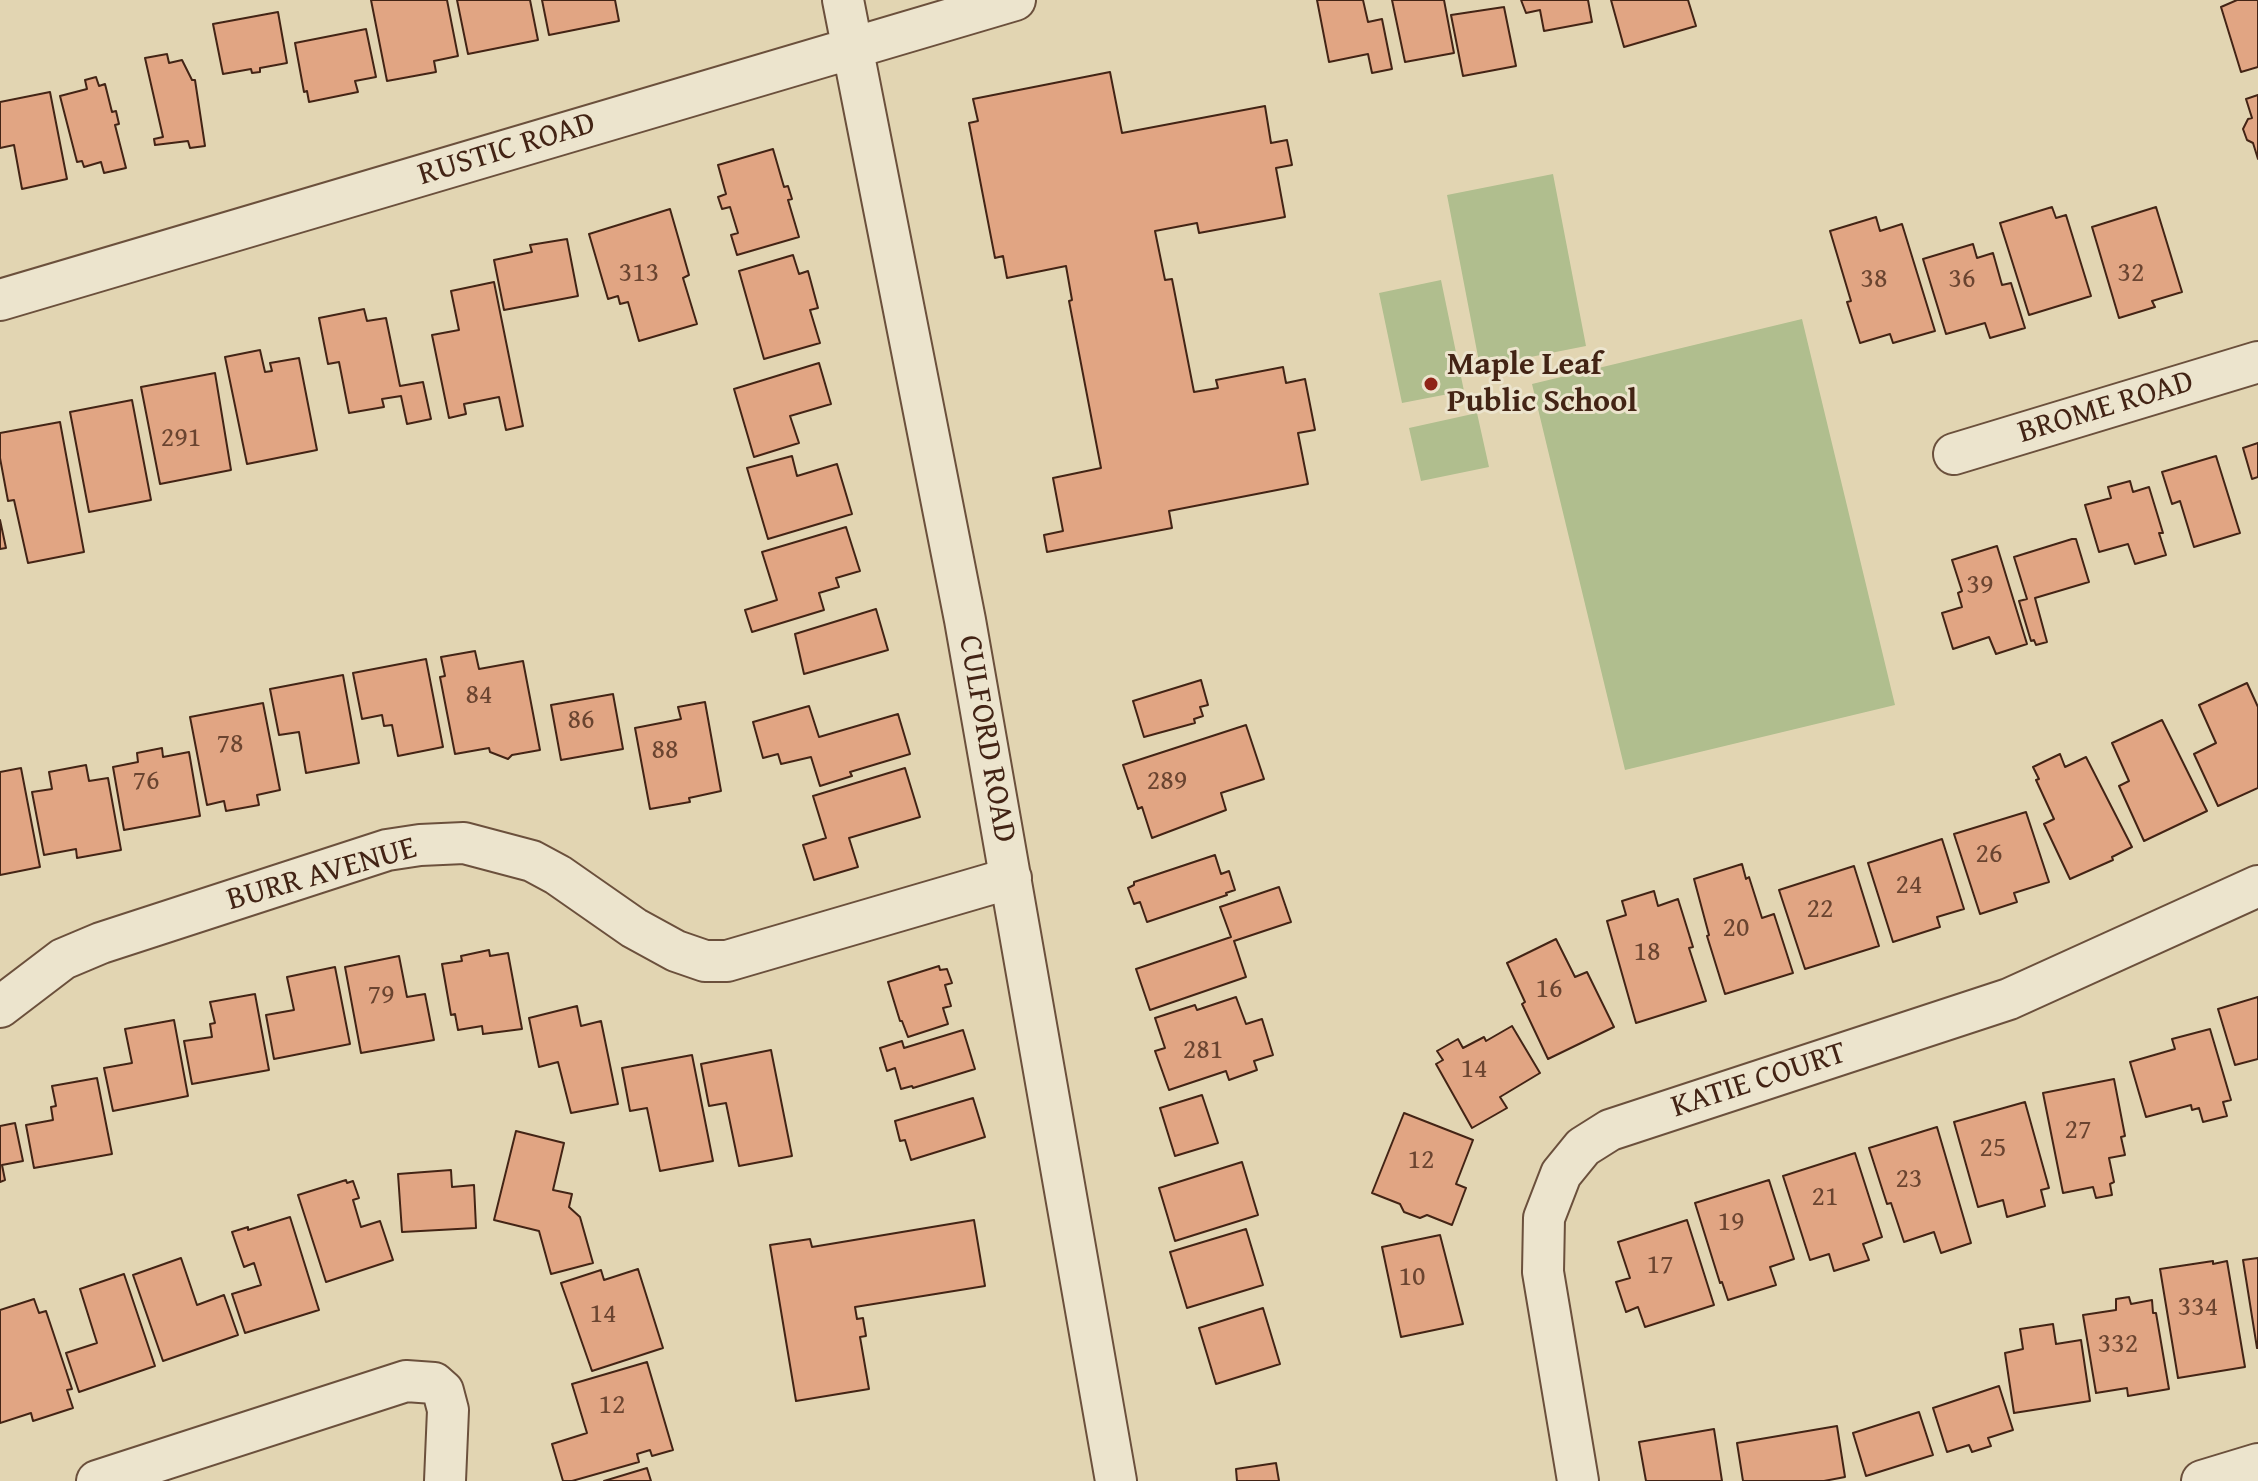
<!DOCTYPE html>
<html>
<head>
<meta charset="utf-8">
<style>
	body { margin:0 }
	canvas { display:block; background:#e2d5b2 }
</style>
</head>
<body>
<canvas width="2258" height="1481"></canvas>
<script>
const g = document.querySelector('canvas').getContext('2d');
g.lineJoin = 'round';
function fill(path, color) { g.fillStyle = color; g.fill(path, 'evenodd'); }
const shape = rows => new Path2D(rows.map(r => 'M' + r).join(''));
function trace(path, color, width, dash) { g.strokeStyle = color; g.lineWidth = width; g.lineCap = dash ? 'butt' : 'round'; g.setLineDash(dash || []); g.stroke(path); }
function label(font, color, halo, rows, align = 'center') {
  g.font = font + ' "Gentium Book Plus",serif'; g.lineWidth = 6; g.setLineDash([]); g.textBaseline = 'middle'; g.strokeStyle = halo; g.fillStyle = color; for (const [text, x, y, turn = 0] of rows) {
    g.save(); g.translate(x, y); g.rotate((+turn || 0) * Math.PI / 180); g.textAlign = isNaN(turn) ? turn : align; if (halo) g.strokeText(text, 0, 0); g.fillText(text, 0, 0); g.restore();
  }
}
const green = shape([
	[1553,174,1586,346,1480,367,1447,195],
	[1441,280,1464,391,1402,403,1379,293],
	[1802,319,1895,705,1625,770,1532,384],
	[1477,413,1489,467,1421,481,1409,428]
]);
const building = shape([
	[371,0,447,0,458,56,434,61,436,72,387,81,371,0],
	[457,0,530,0,538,40,468,54,457,0],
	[542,0,615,0,619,21,549,35,542,0],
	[1317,0,1363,0,1368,22,1382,19,1392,69,1372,73,1368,54,1329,62,1317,0],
	[1392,0,1444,0,1454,53,1405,62,1392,0],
	[1521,0,1588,0,1592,22,1544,31,1540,10,1526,13,1521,0],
	[1611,0,1688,0,1696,26,1624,47,1611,0],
	[2237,0,2258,0,2258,67,2241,72,2221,7,2237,0],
	[1504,7,1516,66,1463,76,1451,15,1504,7],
	[278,12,287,63,260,68,260,72,252,73,251,69,223,74,213,24,278,12],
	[366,29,376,77,355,81,358,92,309,102,307,91,304,92,295,43,366,29],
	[167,54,169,63,182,60,192,80,195,80,205,146,190,148,188,141,155,145,154,139,163,137,145,58,167,54],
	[1110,72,1122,133,1265,106,1271,143,1287,140,1292,165,1276,168,1285,217,1199,233,1197,223,1155,231,1165,280,1172,279,1194,392,1218,388,1216,380,1283,367,1286,383,1305,379,1315,430,1298,433,1308,484,1169,511,1172,528,1047,552,1044,535,1063,531,1053,478,1101,468,1069,301,1072,300,1066,266,1007,278,1003,256,995,258,969,123,978,121,973,99,1110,72],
	[96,77,99,86,105,84,112,112,116,111,119,124,115,125,126,168,104,173,101,162,84,167,82,161,77,162,60,96,87,89,85,80,96,77],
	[50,92,67,179,22,189,14,145,0,148,0,102,50,92],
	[2258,95,2258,159,2253,143,2247,140,2243,129,2248,119,2252,118,2246,99,2258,95],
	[773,149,784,187,788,186,792,199,788,200,799,237,737,255,731,235,738,233,730,207,722,209,718,197,726,194,718,165,773,149],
	[2052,207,2056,218,2066,215,2091,296,2029,315,2000,223,2052,207],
	[2156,207,2182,292,2152,301,2155,307,2119,318,2092,227,2156,207],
	[670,209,689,275,683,278,697,324,639,341,628,302,620,304,618,296,608,299,589,234,670,209],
	[1876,217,1880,231,1902,224,1935,331,1893,343,1890,334,1860,343,1847,302,1851,301,1830,231,1876,217],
	[567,239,578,296,504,310,494,260,532,252,530,245,567,239],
	[1973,244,1977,258,1993,253,2002,285,2011,283,2025,328,1990,338,1985,323,1946,334,1923,259,1973,244],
	[793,255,799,274,808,271,818,308,810,310,820,343,764,359,739,271,793,255],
	[494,282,523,426,506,430,499,397,464,404,466,414,449,418,432,335,459,330,451,291,494,282],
	[364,309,367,321,386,318,400,386,423,382,431,419,407,424,401,396,382,399,384,407,349,413,339,362,328,364,319,318,364,309],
	[260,350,265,372,272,371,270,363,299,358,317,450,247,464,225,357,260,350],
	[819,363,831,404,790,416,799,443,754,457,734,389,819,363],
	[215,373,231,470,160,484,141,387,215,373],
	[132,400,151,500,89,512,70,412,132,400],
	[60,422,84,552,28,563,14,500,8,501,0,458,0,433,60,422],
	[2258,443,2258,477,2252,479,2243,448,2258,443],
	[792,456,797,476,837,464,852,514,768,539,747,468,792,456],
	[2216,456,2240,533,2194,547,2180,501,2172,504,2162,472,2216,456],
	[2130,481,2133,492,2149,487,2163,533,2159,533,2166,555,2135,564,2128,544,2099,552,2085,505,2111,498,2108,487,2130,481],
	[0,520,6,548,0,549,0,520],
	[846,527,860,571,836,578,839,587,819,593,824,610,752,632,745,610,777,600,762,552,846,527],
	[2072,539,2076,539,2089,582,2035,598,2047,642,2036,645,2034,640,2031,641,2019,601,2027,599,2014,557,2072,539],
	[1997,546,2027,644,1996,654,1989,637,1953,649,1942,613,1962,607,1958,593,1962,591,1952,560,1997,546],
	[876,609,888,650,804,674,795,634,876,609],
	[475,651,479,669,523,661,540,750,512,755,508,759,490,752,489,748,455,754,440,677,445,676,441,657,475,651],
	[426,659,443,747,398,756,392,725,384,726,382,715,362,719,353,673,426,659],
	[343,675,359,763,306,773,299,732,279,735,270,689,343,675],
	[1201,680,1208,705,1200,707,1203,716,1194,719,1195,723,1144,737,1133,701,1201,680],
	[2247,683,2258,707,2258,788,2218,806,2194,754,2216,743,2199,705,2247,683],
	[613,694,623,749,561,760,551,705,613,694],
	[705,702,721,791,689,798,690,802,650,809,635,728,681,719,678,707,705,702],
	[263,703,280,790,257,795,259,805,226,811,224,801,207,805,190,717,263,703],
	[809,706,819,737,898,714,910,754,850,772,852,776,820,786,811,757,781,764,778,754,763,758,753,722,809,706],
	[2162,720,2207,811,2144,841,2119,786,2129,781,2112,743,2162,720],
	[1246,725,1264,779,1221,793,1226,810,1152,838,1142,807,1138,809,1123,765,1246,725],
	[162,748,163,757,189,752,200,816,124,830,113,767,138,762,137,753,162,748],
	[2060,754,2065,767,2086,757,2132,847,2112,857,2113,860,2070,879,2044,824,2054,819,2036,780,2039,779,2033,767,2060,754],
	[86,765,89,781,108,778,121,850,77,858,76,849,44,855,32,792,52,789,49,772,86,765],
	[21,768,40,867,0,875,0,772,21,768],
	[905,768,920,817,849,838,858,867,814,880,803,845,826,838,813,796,905,768],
	[2026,812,2049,882,2014,893,2017,902,1980,914,1954,834,2026,812],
	[1942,839,1964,909,1937,917,1940,927,1893,942,1868,863,1942,839],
	[1215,855,1221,874,1229,871,1235,890,1226,893,1227,895,1147,922,1140,902,1134,904,1128,888,1134,885,1134,882,1215,855],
	[1742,864,1746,879,1749,877,1762,918,1774,914,1793,973,1725,994,1707,936,1709,935,1694,879,1742,864],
	[1854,866,1879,946,1805,969,1779,890,1854,866],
	[1279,887,1291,922,1234,941,1246,977,1150,1010,1136,969,1231,937,1220,907,1279,887],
	[1654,891,1658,906,1678,899,1693,947,1689,948,1706,1001,1636,1023,1607,921,1626,915,1622,901,1654,891],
	[1556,939,1575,977,1587,972,1614,1027,1548,1059,1522,1004,1525,1002,1507,963,1556,939],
	[489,950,490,956,508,953,522,1029,483,1034,482,1026,458,1030,455,1014,451,1015,442,964,462,961,461,956,489,950],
	[399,956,407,997,425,994,434,1040,361,1053,345,967,399,956],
	[939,966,940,970,947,969,952,983,945,985,951,1006,943,1008,948,1024,908,1037,902,1021,900,1021,888,982,939,966],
	[335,967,350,1044,274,1059,266,1015,294,1010,287,977,335,967],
	[255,994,269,1070,192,1084,184,1041,212,1037,210,1024,215,1023,210,1002,255,994],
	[1236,997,1246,1024,1262,1019,1273,1055,1254,1061,1257,1070,1229,1080,1226,1071,1169,1090,1155,1051,1165,1048,1155,1018,1195,1005,1197,1010,1236,997],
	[2258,997,2258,1059,2235,1065,2218,1009,2258,997],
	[577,1006,581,1026,601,1021,618,1104,571,1113,558,1062,539,1067,529,1018,577,1006],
	[174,1020,188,1096,113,1111,104,1068,132,1063,125,1029,174,1020],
	[1512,1026,1540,1073,1500,1097,1507,1108,1472,1128,1436,1064,1443,1060,1437,1051,1458,1039,1463,1048,1484,1037,1486,1041,1512,1026],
	[2210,1029,2231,1100,2223,1102,2227,1116,2203,1122,2199,1108,2192,1110,2191,1105,2146,1117,2130,1062,2175,1049,2172,1039,2210,1029],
	[963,1030,975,1069,913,1088,912,1086,901,1089,895,1068,887,1071,880,1048,902,1041,904,1048,963,1030],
	[771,1050,792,1156,739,1166,726,1103,709,1106,701,1064,771,1050],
	[692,1055,713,1161,660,1171,647,1108,630,1111,622,1068,692,1055],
	[97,1078,112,1154,34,1168,26,1125,53,1120,51,1107,56,1106,52,1086,97,1078],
	[2114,1079,2125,1136,2121,1137,2125,1155,2109,1158,2114,1182,2110,1184,2112,1195,2096,1198,2093,1187,2063,1193,2043,1093,2114,1079],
	[1202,1095,1218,1143,1175,1156,1160,1108,1202,1095],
	[973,1098,985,1137,911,1160,905,1140,900,1141,895,1121,973,1098],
	[2025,1102,2049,1188,2041,1190,2045,1206,2007,1217,2003,1200,1978,1207,1954,1122,2025,1102],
	[1404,1113,1473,1140,1456,1184,1466,1188,1452,1225,1427,1215,1420,1218,1404,1212,1400,1204,1372,1193,1404,1113],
	[15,1123,23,1161,2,1165,5,1180,0,1182,0,1126,15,1123],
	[1937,1127,1971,1243,1941,1253,1934,1232,1904,1242,1891,1203,1887,1204,1869,1148,1937,1127],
	[516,1131,564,1143,553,1190,572,1194,569,1207,580,1217,593,1263,551,1274,539,1231,494,1220,516,1131],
	[1855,1153,1882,1237,1863,1244,1869,1260,1834,1271,1829,1254,1810,1260,1783,1176,1855,1153],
	[1242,1162,1258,1215,1175,1241,1159,1188,1242,1162],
	[451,1170,452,1187,474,1185,476,1228,402,1232,398,1174,451,1170],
	[346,1180,347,1183,353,1181,359,1198,353,1200,361,1227,380,1221,393,1260,326,1282,298,1195,346,1180],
	[1769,1180,1794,1259,1770,1267,1776,1285,1728,1300,1722,1282,1720,1283,1695,1203,1769,1180],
	[290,1217,319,1310,245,1333,232,1294,261,1285,254,1263,244,1267,232,1232,248,1227,248,1230,290,1217],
	[974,1220,985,1286,855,1307,857,1319,863,1318,866,1336,860,1337,869,1389,796,1401,770,1245,810,1239,812,1247,974,1220],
	[1687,1220,1714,1305,1645,1327,1638,1307,1626,1312,1616,1282,1630,1278,1618,1242,1687,1220],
	[1246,1229,1263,1285,1187,1308,1170,1252,1246,1229],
	[1440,1235,1463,1324,1401,1337,1382,1247,1440,1235],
	[181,1258,197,1305,224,1295,238,1335,163,1361,133,1275,181,1258],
	[2258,1258,2258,1348,2257,1348,2243,1260,2258,1258],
	[2213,1261,2213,1264,2227,1261,2245,1367,2178,1378,2160,1269,2213,1261],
	[638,1269,663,1348,592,1371,561,1283,601,1270,604,1280,638,1269],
	[124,1274,155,1366,79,1392,66,1353,97,1343,80,1289,124,1274],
	[2129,1297,2131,1304,2152,1300,2153,1313,2156,1313,2169,1389,2128,1396,2127,1388,2096,1393,2083,1315,2116,1310,2116,1299,2129,1297],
	[34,1299,39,1313,46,1311,72,1389,67,1390,73,1408,33,1421,31,1413,0,1423,0,1310,34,1299],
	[1263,1308,1280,1364,1216,1384,1199,1328,1263,1308],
	[2053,1324,2056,1344,2081,1340,2090,1401,2014,1413,2005,1353,2023,1349,2020,1329,2053,1324],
	[647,1362,673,1450,652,1456,650,1450,637,1454,639,1462,572,1481,563,1481,552,1444,587,1433,572,1384,647,1362],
	[1999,1386,2013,1430,1988,1438,1991,1446,1972,1452,1969,1445,1947,1452,1933,1408,1999,1386],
	[1919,1412,1933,1455,1866,1476,1853,1433,1919,1412],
	[1837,1426,1845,1477,1824,1481,1743,1481,1737,1443,1837,1426],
	[1714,1429,1722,1481,1646,1481,1639,1442,1714,1429],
	[1276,1463,1279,1481,1237,1481,1236,1469,1276,1463],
	[647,1468,651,1481,604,1481,647,1468]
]);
const minor = shape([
	[843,0,965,620,1116,1481],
	[0,300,1015,0],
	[1954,454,2258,362],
	[0,1007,63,959,101,943,387,850,420,845,464,843,532,861,558,875,634,928,676,951,705,961,727,961,1011,878],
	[97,1481,406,1381,434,1383,443,1391,448,1410,445,1481],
	[1578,1481,1543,1272,1544,1218,1561,1174,1583,1147,1610,1130,2009,999,2258,886],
	[2202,1481,2258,1464]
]);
const markers = [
	[1431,384,8,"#8f2418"]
];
const numberNames = [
	["313",639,274],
	["32",2131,274],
	["38",1874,280],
	["36",1962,280],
	["291",181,439],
	["39",1980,586],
	["84",479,696],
	["86",581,721],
	["78",230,745],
	["88",665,751],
	["76",146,782],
	["289",1167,782],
	["26",1989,855],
	["24",1909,886],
	["22",1820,910],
	["20",1736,929],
	["18",1647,953],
	["16",1549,990],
	["79",381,996],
	["281",1203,1051],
	["14",1474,1070],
	["27",2078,1131],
	["25",1993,1149],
	["12",1421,1161],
	["23",1909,1180],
	["21",1825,1198],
	["19",1731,1223],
	["17",1660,1266],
	["10",1412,1278],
	["334",2198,1308],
	["14",603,1315],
	["332",2118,1345],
	["12",612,1406]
];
const streetNames = [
	["RUSTIC ROAD",507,150,-17],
	["BROME ROAD",2106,408,-17],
	["CULFORD ROAD",986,739,80],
	["BURR AVENUE",322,875,-16],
	["KATIE COURT",1759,1081,-18]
];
const poiNames = [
	["Maple Leaf",1447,366],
	["Public School",1447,403]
];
fill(green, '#b0be8e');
fill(building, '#e1a583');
trace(building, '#432415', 2);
trace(minor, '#6b503c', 44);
trace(minor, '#ece4cd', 40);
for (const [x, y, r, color] of markers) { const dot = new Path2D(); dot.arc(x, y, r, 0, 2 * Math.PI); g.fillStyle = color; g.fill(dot); trace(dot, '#ece4cd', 3); }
label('28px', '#6a4430', null, numberNames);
label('32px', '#432415', '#ece4cd', streetNames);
label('bold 32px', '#432415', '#ece4cd', poiNames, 'left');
</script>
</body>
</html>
